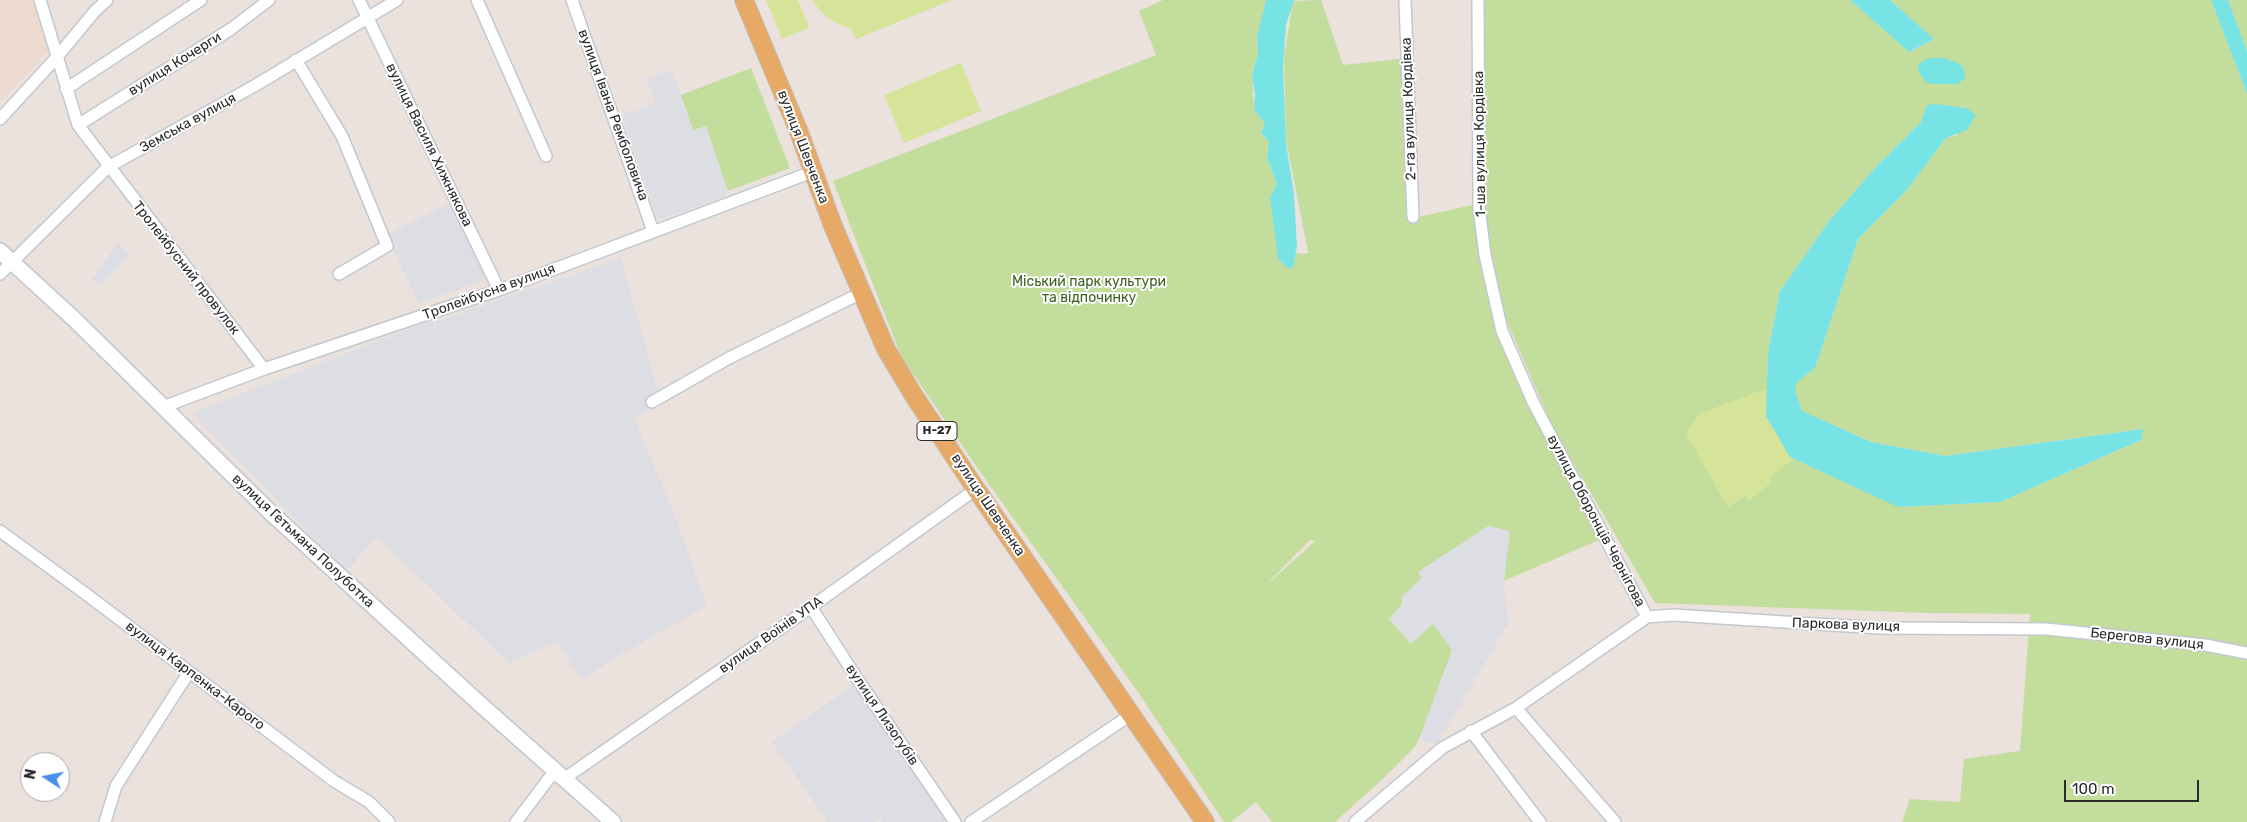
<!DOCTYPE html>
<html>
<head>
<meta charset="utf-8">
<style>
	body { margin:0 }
	#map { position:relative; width:2247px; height:822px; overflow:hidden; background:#ebe1dd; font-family:Rubik,sans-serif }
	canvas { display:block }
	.north { position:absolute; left:20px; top:752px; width:50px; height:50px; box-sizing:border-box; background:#fff; border:1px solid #aaa; border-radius:50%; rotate:281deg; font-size:14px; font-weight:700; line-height:20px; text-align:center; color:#2a2a2a }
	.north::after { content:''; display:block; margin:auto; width:18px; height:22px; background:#488fec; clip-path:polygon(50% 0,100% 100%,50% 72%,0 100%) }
	.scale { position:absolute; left:2064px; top:780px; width:135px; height:22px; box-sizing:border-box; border:2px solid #2a2a2a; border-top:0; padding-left:6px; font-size:15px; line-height:18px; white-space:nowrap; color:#2a2a2a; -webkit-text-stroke:4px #fff; paint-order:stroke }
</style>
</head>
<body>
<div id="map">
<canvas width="2247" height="822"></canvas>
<div class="north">N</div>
<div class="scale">100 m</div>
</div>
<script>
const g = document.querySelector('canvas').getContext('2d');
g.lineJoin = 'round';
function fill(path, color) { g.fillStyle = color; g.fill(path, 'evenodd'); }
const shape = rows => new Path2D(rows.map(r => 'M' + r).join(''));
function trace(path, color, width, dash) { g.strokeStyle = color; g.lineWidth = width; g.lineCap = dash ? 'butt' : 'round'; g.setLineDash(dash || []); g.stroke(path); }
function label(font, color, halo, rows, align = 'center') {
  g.font = font + ' Rubik,sans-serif'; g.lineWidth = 4; g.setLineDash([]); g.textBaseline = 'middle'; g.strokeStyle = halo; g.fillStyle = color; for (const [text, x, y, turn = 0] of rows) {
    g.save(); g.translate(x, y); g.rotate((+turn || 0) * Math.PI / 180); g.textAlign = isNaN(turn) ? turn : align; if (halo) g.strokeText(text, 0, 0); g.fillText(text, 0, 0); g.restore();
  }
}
const industrial = shape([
	[672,70,693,130,706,126,728,191,724,197,658,220,622,115,655,103,647,79],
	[451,203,486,279,419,304,387,235],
	[118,243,130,255,100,285,92,279],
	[621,258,661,403,634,419,673,511,707,606,609,661,582,681,557,642,509,663,377,537,346,571,192,413,432,320,443,348,435,322],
	[1488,525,1510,531,1504,581,1508,624,1437,744,1419,739,1452,650,1411,644,1389,619,1402,604,1402,597,1422,578,1418,572],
	[856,683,954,822,883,822,880,818,874,822,828,822,772,742]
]);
const education = shape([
	[0,0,35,0,50,50,0,100]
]);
const green = shape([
	[1163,0,1266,0,1257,37,1258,52,1252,74,1254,109,1265,124,1261,134,1269,142,1267,158,1277,184,1270,197,1278,259,1289,269,1293,266,1296,253,1304,254,1319,249,1308,252,1286,139,1284,57,1293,1,1321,0,1343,65,1407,58,1413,218,1473,205,1495,331,1557,449,1601,539,1504,581,1510,531,1488,526,1418,572,1422,578,1402,597,1402,604,1389,619,1411,644,1433,624,1452,650,1419,739,1414,748,1388,774,1335,822,1272,822,1256,802,1231,822,1224,822,1136,689,983,476,901,356,833,181,1156,55,1139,11],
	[1310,540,1315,541,1270,582,1270,581],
	[1483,0,1850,0,1910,52,1933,39,1890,0,2211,0,2247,94,2247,822,1902,822,1910,799,1960,802,1964,759,2020,751,2030,614,1927,613,1655,603,1553,428,1499,303,1486,240,1482,173],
	[1927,105,1966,108,1957,135,1946,138,1906,191,1858,239,1815,368,1797,382,1794,391,1802,411,1871,442,1945,456,2142,429,2141,440,2000,502,1898,507,1766,416,1768,352,1780,291,1829,221,1874,169,1921,122],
	[2228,0,2247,0,2247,51],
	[751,68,790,168,728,191,706,126,693,130,681,95]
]);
const pitch = shape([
	[766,0,798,0,809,28,782,39],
	[812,0,952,0,856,39,851,29,834,22,823,14],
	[961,63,981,111,904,143,884,95],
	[1767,388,1766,416,1790,457,1793,459,1769,478,1772,482,1749,501,1745,496,1728,507,1686,434,1699,414]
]);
const water = shape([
	[1266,0,1294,0,1286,25,1283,68,1286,143,1294,195,1297,247,1293,267,1289,269,1278,259,1270,197,1277,184,1267,158,1269,142,1261,133,1265,124,1254,109,1255,95,1252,76,1258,52,1257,37],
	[1850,0,1890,0,1934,39,1909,52],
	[2211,0,2228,0,2247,51,2247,94],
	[1929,58,1943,58,1959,63,1964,69,1965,78,1958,84,1933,84,1926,82,1918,71,1919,64],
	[1936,104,1966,108,1976,115,1967,130,1946,138,1906,191,1858,239,1815,368,1797,382,1795,391,1802,411,1871,442,1945,456,2143,429,2141,440,2000,502,1898,507,1790,457,1766,416,1768,352,1780,291,1829,221,1874,169,1921,122,1927,105]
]);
const street = shape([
	[40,0,78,125,264,369],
	[359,0,499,290],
	[477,0,546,156],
	[572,0,653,231],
	[1405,0,1413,217],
	[1478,0,1479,207,1485,255,1502,331,1534,404,1647,617],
	[296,60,342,136,387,246,339,274],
	[66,89,201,0],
	[0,119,57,57,95,11,107,0],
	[78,125,231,29,269,0],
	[0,274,108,167,256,85,397,0],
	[652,402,729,358,861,293],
	[163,407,264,369,499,290,812,172],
	[0,531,86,594,334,781,369,802,389,822],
	[811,607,858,680,955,822],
	[1516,708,1615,822],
	[1471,731,1540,822],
	[565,780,568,776,811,607,976,489],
	[105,822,116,786,189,672],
	[516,822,550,777,558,775],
	[971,822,1132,714],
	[1355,822,1442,748,1516,708,1647,617,1673,615,1880,628,2046,629,2205,645,2247,653]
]);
const secondary = shape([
	[0,251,74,319,270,512,480,704,613,822]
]);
const primary = shape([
	[744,0,799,132,833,226,886,349,914,396,976,489,1205,822]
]);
const shields = [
	[937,431,40]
];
const shieldNames = [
	["Н-27",937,431]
];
const streetNames = [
	["вулиця Кочерги",175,64,-32],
	["2-га вулиця Кордівка",1409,109,-92],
	["вулиця Івана Ремболовича",613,115,70],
	["Земська вулиця",188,123,-29],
	["1-ша вулиця Кордівка",1480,144,-91],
	["вулиця Василя Хижнякова",429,145,64],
	["вулиця Шевченка",803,147,69],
	["Тролейбусний провулок",186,268,52],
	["Тролейбусна вулиця",489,292,-20],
	["вулиця Шевченка",988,505,56],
	["вулиця Оборонців Чернігова",1596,521,62],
	["вулиця Гетьмана Полуботка",303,541,43],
	["Паркова вулиця",1846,625,2],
	["вулиця Воїнів УПА",771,635,-35],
	["Берегова вулиця",2147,639,6],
	["вулиця Карпенка-Карого",195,676,37],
	["вулиця Лизогубів",882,715,56]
];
const parkNames = [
	["Міський парк культури",1089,282],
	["та відпочинку",1089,298]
];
fill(industrial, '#dddde4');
fill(education, '#ebdacd');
fill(green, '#c3dd9d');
fill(pitch, '#d6e499');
fill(water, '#77e3e5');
trace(street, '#c1c8cf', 14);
trace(secondary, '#c1c8cf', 18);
trace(primary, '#c3c3c3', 20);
trace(street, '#fff', 11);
trace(secondary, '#fff', 15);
trace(primary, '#e6a966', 18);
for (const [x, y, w] of shields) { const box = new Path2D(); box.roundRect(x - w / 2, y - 9.5, w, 19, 4); g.fillStyle = '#fff'; g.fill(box); trace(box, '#2a2a2a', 1); }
label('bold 12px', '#2a2a2a', null, shieldNames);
label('14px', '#2a2a2a', '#fff', streetNames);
label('14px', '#3d611f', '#fff', parkNames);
</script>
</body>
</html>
